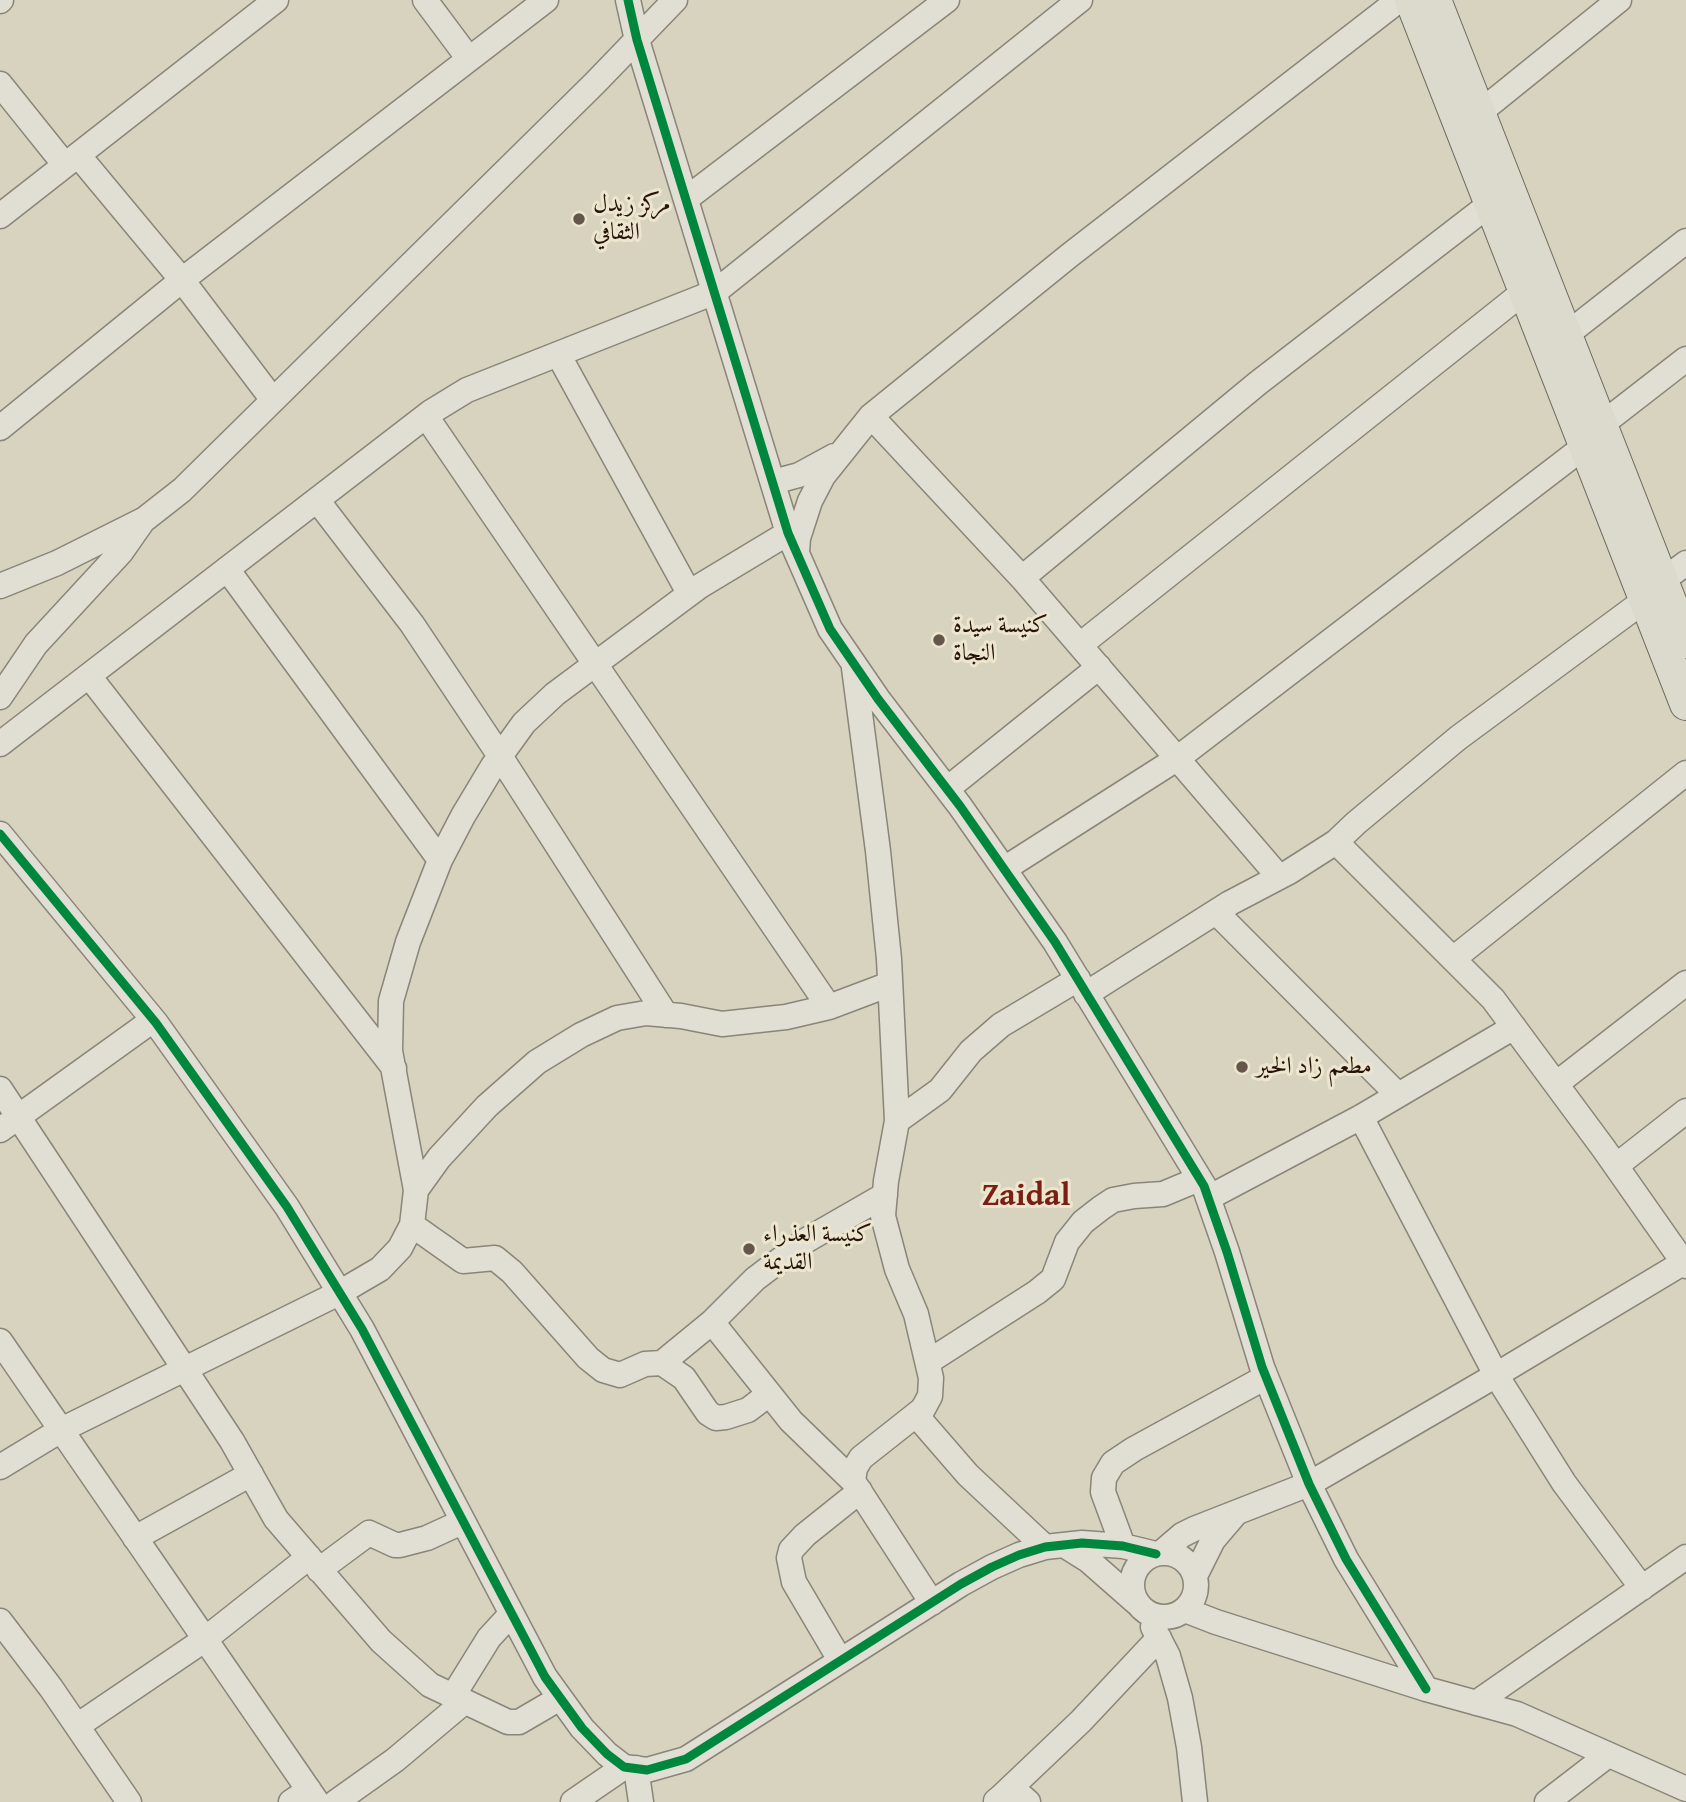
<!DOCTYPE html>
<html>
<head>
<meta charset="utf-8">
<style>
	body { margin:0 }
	canvas { display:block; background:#d8d3be }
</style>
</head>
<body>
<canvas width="1686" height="1802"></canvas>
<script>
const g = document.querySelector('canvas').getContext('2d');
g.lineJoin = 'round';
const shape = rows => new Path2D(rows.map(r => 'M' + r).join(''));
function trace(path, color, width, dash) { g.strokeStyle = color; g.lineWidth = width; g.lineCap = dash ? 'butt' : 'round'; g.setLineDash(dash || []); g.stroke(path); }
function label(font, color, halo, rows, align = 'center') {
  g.font = font + ' "Gentium Book Plus",Amiri,serif'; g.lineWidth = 6; g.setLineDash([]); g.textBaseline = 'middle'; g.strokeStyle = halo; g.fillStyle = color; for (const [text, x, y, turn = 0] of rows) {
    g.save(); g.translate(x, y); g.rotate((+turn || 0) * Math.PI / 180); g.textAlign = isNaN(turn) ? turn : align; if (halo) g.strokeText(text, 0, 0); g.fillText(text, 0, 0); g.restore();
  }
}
const minor = shape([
	[425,0,469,59],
	[628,0,637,40,788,533,830,629,878,699,960,806,1055,942,1204,1186,1227,1252,1262,1367,1309,1484,1346,1559,1426,1689],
	[0,1,1,0],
	[0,84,65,165],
	[1479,113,1619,0],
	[78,155,182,280,273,400],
	[686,199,947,0],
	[0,216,276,0],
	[1566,335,1686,241],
	[558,354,689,593],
	[426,416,829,1007],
	[871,416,1022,578,1279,877],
	[1601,425,1686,359],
	[0,428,182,280,546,0],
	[773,482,799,475,834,456],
	[317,500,412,624,500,756,666,1015],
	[797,553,798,538,810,501,823,476,871,416,1070,255,1399,0],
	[227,569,440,860],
	[1022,578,1258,383,1490,204],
	[1662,581,1686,563],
	[0,586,57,563,145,519,182,490,595,83,675,0],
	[1080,645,1525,291],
	[854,668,878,851,889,959,897,1121,886,1181,883,1216,897,1269,916,1314,931,1378,930,1396,923,1409,861,1458,855,1468,853,1481,932,1603],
	[89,676,394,1068],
	[0,697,36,644,121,552,142,522],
	[0,744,431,412,467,390,715,292,1080,0],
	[947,789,1099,667],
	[0,834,156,1023,287,1207,362,1329,545,1677,582,1728,607,1754,624,1767,647,1770,686,1759,961,1584,992,1567,1019,1555,1045,1547,1082,1543,1123,1546,1156,1554],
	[1336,842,1493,999,1604,1149,1686,1266],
	[1004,869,1178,758,1585,446],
	[1216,912,1398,1095],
	[1453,959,1686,773],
	[1086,994,1230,903,1289,872,1336,842,1356,823,1458,738,1645,600],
	[1556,1084,1686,983],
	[0,1089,232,1441,276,1519,381,1641,430,1685,508,1722,519,1722,560,1698],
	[1361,1117,1496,1375,1564,1483,1642,1588],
	[897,1121,940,1090,971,1051,1001,1025,1078,979],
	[0,1130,153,1020],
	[1616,1166,1686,1111],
	[416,1190,439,1158,487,1106,537,1062,581,1035,617,1018,646,1013,681,1016,722,1024,786,1017,829,1007,890,984],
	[1208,1198,1361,1117,1514,1027],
	[412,1225,463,1261,495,1258,512,1272,588,1358,603,1370,620,1375,645,1364,662,1363,684,1378,708,1413,716,1418,726,1417,748,1410,769,1394],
	[712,1322,791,1421,853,1481],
	[0,1341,317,1802],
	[928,1362,1037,1292,1053,1279,1067,1242,1083,1222,1101,1208,1113,1200,1134,1196,1163,1194,1199,1179],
	[662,1363,712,1322,755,1279,805,1241,885,1195],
	[916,1415,968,1475,1045,1547],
	[0,1467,61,1430,339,1293,380,1269,400,1248,412,1225,416,1190,390,1051,391,1001,408,942,440,860,463,816,493,766,524,723,555,694,700,586,788,533],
	[135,1538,251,1474],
	[1064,1545,1088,1560,1137,1603],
	[1123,1546,1103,1492,1104,1478,1113,1463,1134,1449,1266,1377],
	'1132 1585a32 32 0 1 1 64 0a32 32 0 1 1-64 0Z',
	[1161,1553,1182,1535,1194,1529,1309,1484,1481,1384,1686,1261],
	[319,1570,369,1533,395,1545,400,1545,427,1538,462,1522],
	[1195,1576,1213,1540,1236,1513],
	[1185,1610,1216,1622,1426,1689,1517,1714,1686,1789],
	[0,1621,51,1688,129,1802],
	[1153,1627,1168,1656,1180,1698,1189,1747,1195,1802],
	[840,1660,794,1582,789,1558,791,1550,805,1535,860,1491],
	[453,1696,489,1638,511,1614],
	[1476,1703,1686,1557],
	[77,1726,204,1640,309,1557],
	[636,1768,641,1802],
	[1002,1796,1081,1721,1159,1638],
	[996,1801,1002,1796,1011,1793,1020,1795,1028,1802],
	[291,1802,309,1790],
	[336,1802,395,1760,464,1702],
	[573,1802,624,1767],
	[1547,1802,1608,1755]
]);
const major = shape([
	[1411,0,1686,704],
	[1435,0,1686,642]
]);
const cycleway = shape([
	[628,0,637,40,788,533,830,629,878,699,960,806,1055,942,1204,1186,1227,1252,1262,1367,1309,1484,1346,1559,1426,1689],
	[0,834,156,1023,287,1207,362,1329,545,1677,582,1728,607,1754,624,1767,647,1770,686,1759,961,1584,992,1567,1019,1555,1045,1547,1082,1543,1123,1546,1156,1554]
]);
const markers = [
	[579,219,7,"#64564a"],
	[939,640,7,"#64564a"],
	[1242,1067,7,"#64564a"],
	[749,1249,7,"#64564a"]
];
const poiNames = [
	["مركز زيدل",593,205],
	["الثقافي",593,233],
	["كنيسة سيدة",953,626],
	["النجاة",953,654],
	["مطعم زاد الخير",1256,1067],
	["كنيسة العذراء",763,1235],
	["القديمة",763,1263]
];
const districtNames = [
	["Zaidal",1026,1197]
];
trace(minor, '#8a8578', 27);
trace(major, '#716c60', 34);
trace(minor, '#e1ded4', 24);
trace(major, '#dcd9cd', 32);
trace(cycleway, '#00873e', 9);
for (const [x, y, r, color] of markers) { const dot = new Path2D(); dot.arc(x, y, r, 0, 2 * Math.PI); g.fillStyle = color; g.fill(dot); trace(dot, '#ede6ce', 2.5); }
label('24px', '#26130b', '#ede6ce', poiNames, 'left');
label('bold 32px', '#7a1f14', '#ede6ce', districtNames);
</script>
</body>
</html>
